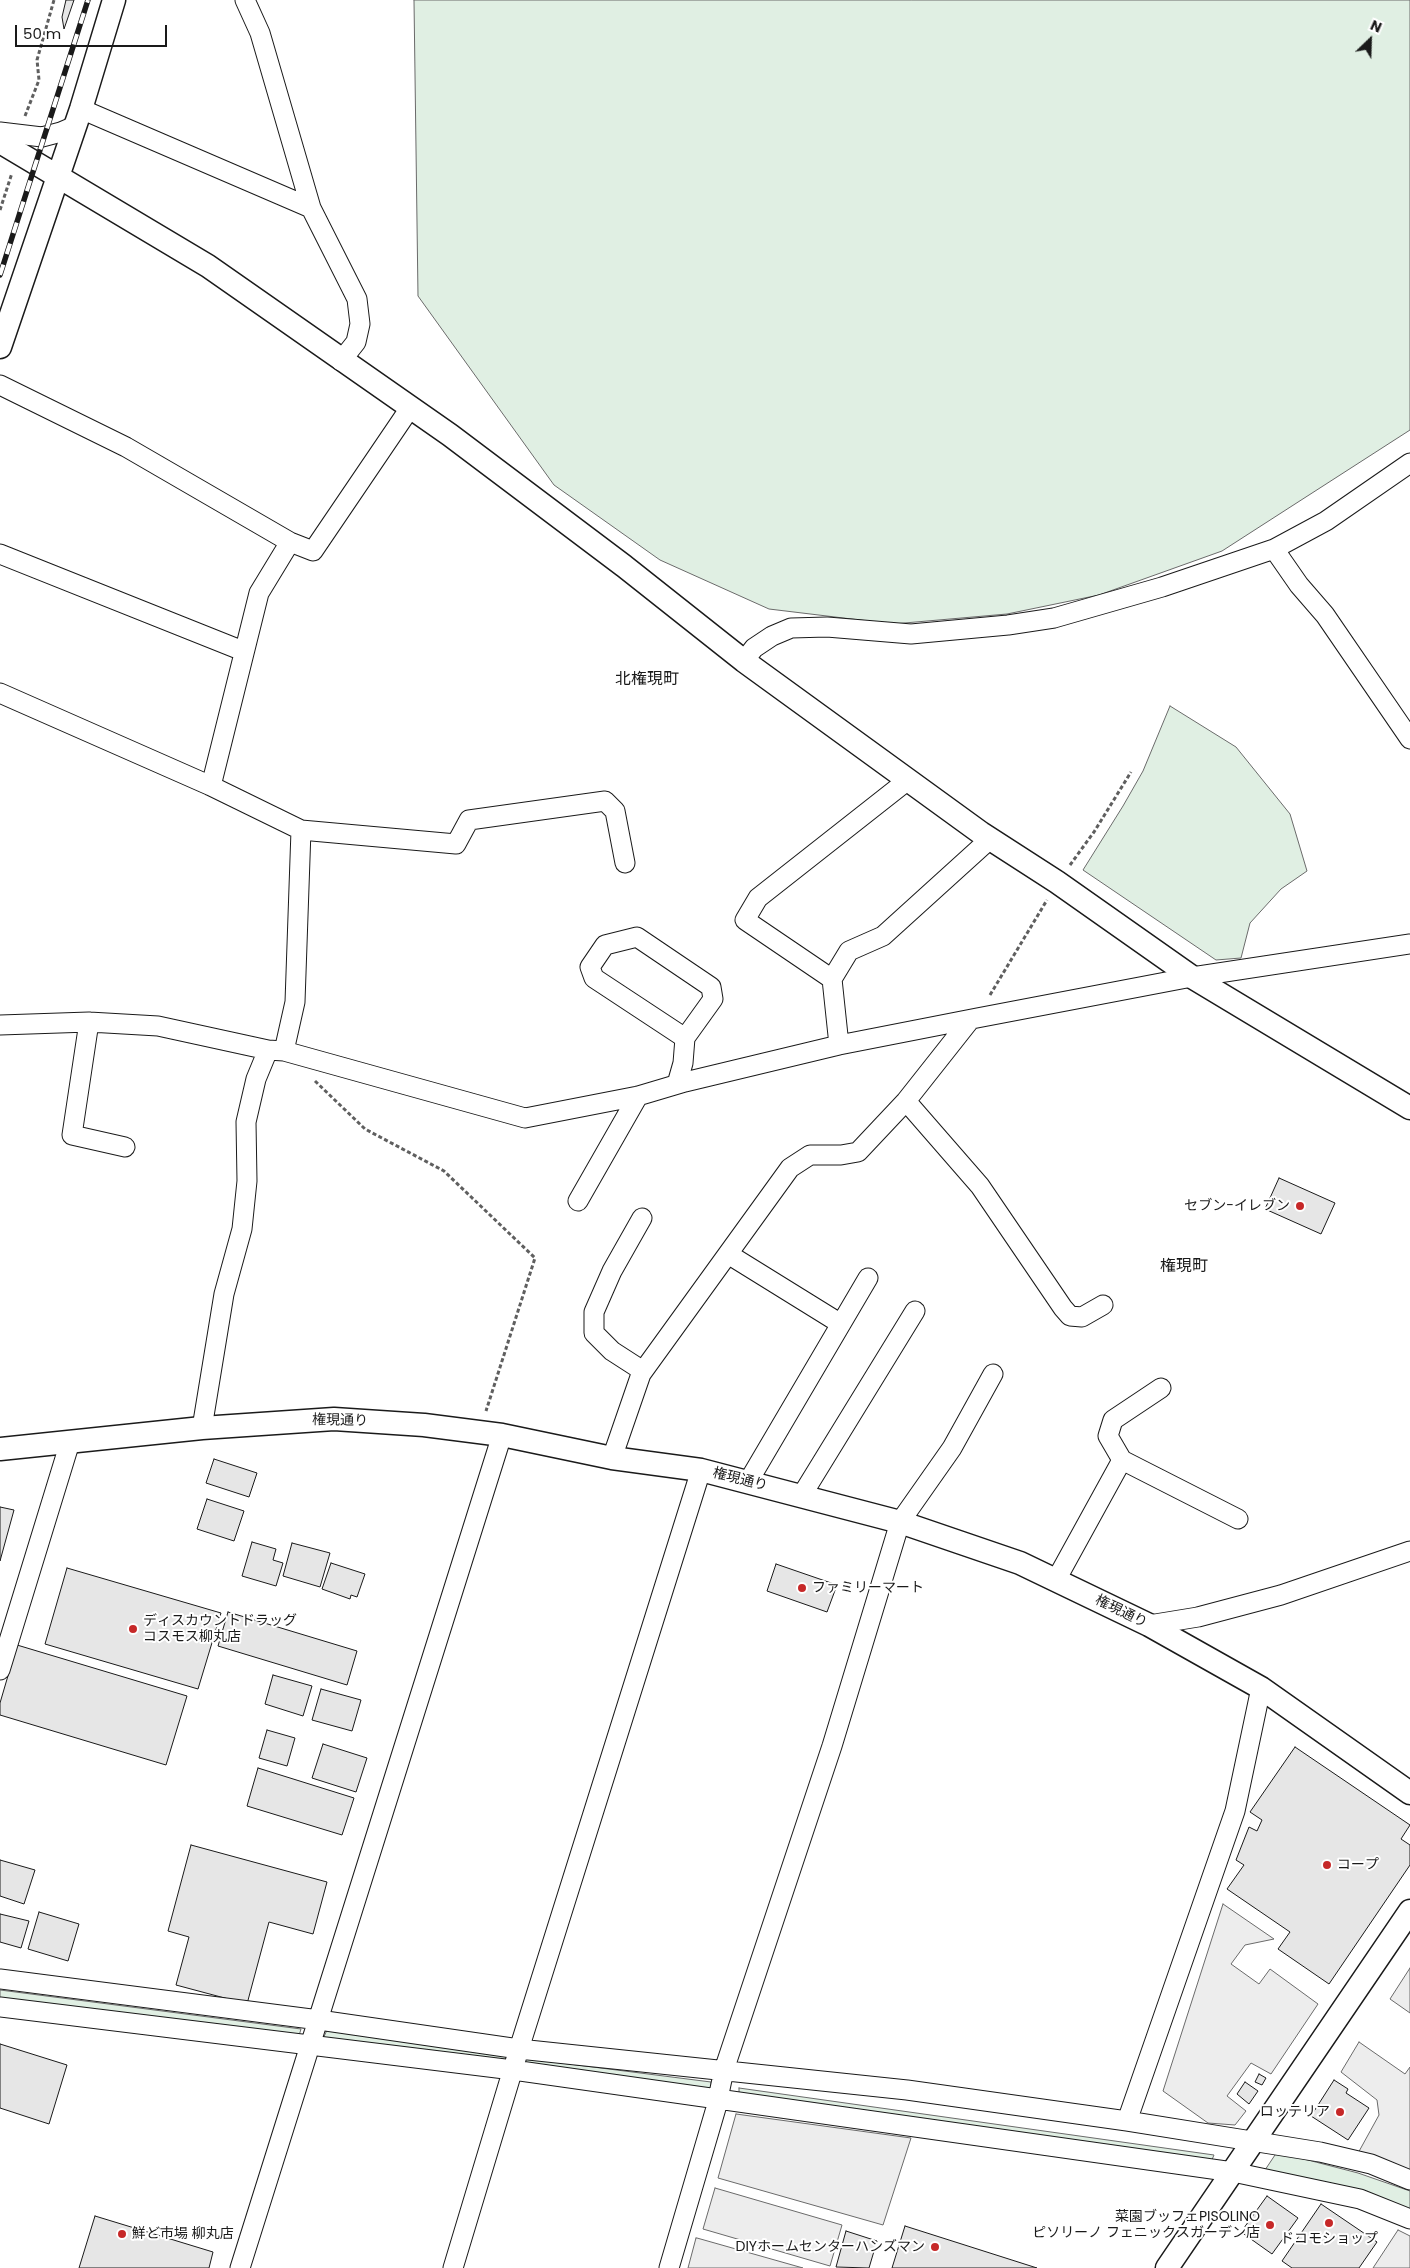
<!DOCTYPE html>
<html>
<head>
<meta charset="utf-8">
<style>
	body { margin:0 }
	#map { position:relative; width:1410px; height:2268px; overflow:hidden; background:#fff; font-family:Poppins,sans-serif }
	canvas { display:block }
	.north { position:absolute; left:1345px; top:15px; width:50px; height:50px; -webkit-text-stroke:4px #fff; paint-order:stroke; rotate:24deg; font-size:14px; font-weight:700; line-height:20px; text-align:center; color:#1a1a1a }
	.north::after { content:''; display:block; margin:auto; width:18px; height:22px; background:#1a1a1a; clip-path:polygon(50% 0,100% 100%,50% 72%,0 100%) }
	.scale { position:absolute; left:15px; top:25px; width:152px; height:22px; box-sizing:border-box; border:2px solid #1a1a1a; border-top:0; padding-left:6px; font-size:15px; line-height:18px; white-space:nowrap; color:#1a1a1a; -webkit-text-stroke:4px #fff; paint-order:stroke }
</style>
</head>
<body>
<div id="map">
<canvas width="1410" height="2268"></canvas>
<div class="north">N</div>
<div class="scale">50 m</div>
</div>
<script>
const g = document.querySelector('canvas').getContext('2d');
g.lineJoin = 'round';
function fill(path, color) { g.fillStyle = color; g.fill(path, 'evenodd'); }
const shape = rows => new Path2D(rows.map(r => 'M' + r).join(''));
function trace(path, color, width, dash) { g.strokeStyle = color; g.lineWidth = width; g.lineCap = dash ? 'butt' : 'round'; g.setLineDash(dash || []); g.stroke(path); }
function label(font, color, halo, rows, align = 'center') {
  g.font = font + ' Poppins,"Noto Sans JP",sans-serif'; g.lineWidth = 4; g.setLineDash([]); g.textBaseline = 'middle'; g.strokeStyle = halo; g.fillStyle = color; for (const [text, x, y, turn = 0] of rows) {
    g.save(); g.translate(x, y); g.rotate((+turn || 0) * Math.PI / 180); g.textAlign = isNaN(turn) ? turn : align; if (halo) g.strokeText(text, 0, 0); g.fillText(text, 0, 0); g.restore();
  }
}
const green = shape([
	[414,0,1410,0,1410,430,1222,551,1099,595,1007,614,893,624,769,609,660,560,554,485,418,296,414,0],
	[1170,706,1236,747,1290,814,1307,871,1281,889,1250,923,1241,958,1216,960,1083,870,1123,806,1143,771,1170,706],
	[0,1990,301,2029,298,2039,0,2000,0,1990],
	[327,2030,512,2056,511,2063,322,2041,327,2030],
	[522,2058,711,2082,711,2090,520,2064,522,2058],
	[739,2088,1214,2155,1211,2162,739,2096,739,2088],
	[1277,2152,1358,2173,1410,2191,1410,2209,1363,2191,1263,2173,1277,2152]
]);
const parking = shape([
	[1223,1904,1274,1939,1245,1945,1231,1964,1259,1984,1270,1969,1318,2004,1271,2074,1251,2063,1227,2096,1246,2111,1235,2125,1208,2123,1163,2091,1223,1904],
	[1410,1968,1410,2013,1390,1999,1410,1968],
	[1359,2042,1405,2074,1410,2067,1410,2174,1357,2155,1379,2115,1377,2100,1341,2072,1359,2042],
	[736,2114,911,2138,883,2225,718,2178,736,2114],
	[715,2188,842,2225,830,2266,703,2229,715,2188],
	[1398,2230,1410,2236,1410,2268,1373,2268,1398,2230],
	[696,2238,697,2238,803,2268,688,2268,696,2238]
]);
const building = shape([
	[66,0,74,0,64,29,62,17,66,0],
	[1279,1178,1335,1203,1321,1234,1265,1209,1279,1178],
	[214,1459,257,1473,249,1497,206,1483,214,1459],
	[207,1499,244,1511,234,1541,197,1529,207,1499],
	[0,1507,14,1510,0,1561,0,1507],
	[252,1542,276,1549,273,1560,283,1563,276,1586,242,1576,252,1542],
	[292,1543,330,1553,320,1587,283,1576,292,1543],
	[331,1563,365,1574,357,1597,351,1595,350,1599,322,1589,331,1563],
	[776,1564,837,1585,827,1612,767,1591,776,1564],
	[67,1568,221,1613,198,1689,45,1644,67,1568],
	[228,1612,357,1651,347,1685,218,1646,228,1612],
	[17,1645,187,1696,166,1765,0,1715,0,1703,17,1645],
	[273,1675,312,1686,303,1716,265,1704,273,1675],
	[321,1689,361,1700,352,1731,312,1720,321,1689],
	[267,1730,295,1738,287,1766,259,1758,267,1730],
	[323,1744,367,1758,356,1792,312,1778,323,1744],
	[1295,1747,1410,1825,1401,1839,1410,1845,1410,1865,1329,1984,1278,1949,1290,1932,1227,1889,1244,1865,1236,1860,1249,1827,1257,1831,1262,1820,1250,1812,1295,1747],
	[258,1768,354,1798,342,1835,247,1806,258,1768],
	[191,1845,327,1882,313,1934,269,1922,247,2004,176,1985,189,1937,168,1931,191,1845],
	[0,1860,35,1870,24,1904,0,1896,0,1860],
	[39,1912,79,1924,68,1961,28,1949,39,1912],
	[0,1914,29,1921,21,1948,0,1942,0,1914],
	[0,2044,67,2065,49,2124,0,2108,0,2044],
	[1259,2074,1266,2078,1262,2085,1255,2082,1259,2074],
	[1334,2080,1348,2089,1346,2093,1369,2108,1348,2140,1311,2116,1334,2080],
	[1245,2082,1258,2091,1249,2104,1237,2094,1245,2082],
	[1267,2196,1298,2218,1272,2254,1241,2232,1267,2196],
	[1321,2204,1377,2242,1359,2268,1292,2268,1282,2261,1321,2204],
	[95,2216,213,2252,209,2268,79,2268,95,2216],
	[905,2226,1037,2268,892,2268,905,2226],
	[846,2231,877,2241,869,2268,836,2267,846,2231]
]);
const path = shape([
	[25,116,39,80,37,60,54,0],
	[0,210,12,173],
	[1070,865,1094,832,1131,772],
	[990,995,1047,900],
	[315,1081,365,1129,444,1171,535,1258,486,1411]
]);
const minor = shape([
	[245,0,260,33,311,208,357,299,360,324,356,342,341,361],
	[81,109,311,208],
	[0,132,42,137,61,132,75,126],
	[0,385,126,447,290,542,313,551,410,408],
	[1274,549,1299,585,1325,615,1410,739],
	[0,554,243,651],
	[744,661,754,648,772,636,791,628,827,627,911,634,1008,625,1054,618,1162,587,1274,549,1326,521,1410,463],
	[0,693,211,786,301,830,456,844,469,820,605,801,615,811,625,863],
	[211,786,259,593,290,542],
	[832,979,849,951,883,936,990,839],
	[89,1022,72,1135,125,1147],
	[0,1025,89,1022,158,1026,268,1050,284,1051,525,1118,638,1096,685,1082,839,1045,977,1018,1192,977,1410,944],
	[839,1045,832,979,745,920,758,898,908,780],
	[284,1051,295,1002,301,830],
	[677,1084,683,1063,685,1038,713,999,711,987,637,937,605,945,590,967,594,978,685,1038],
	[906,1101,980,1186,1063,1308,1070,1316,1082,1317,1103,1305],
	[578,1201,638,1096],
	[642,1218,612,1271,594,1312,594,1333,612,1351,643,1371],
	[728,1254,841,1324],
	[1161,1388,1113,1420,1108,1436,1122,1460,1238,1519],
	[202,1428,224,1294,242,1229,247,1181,246,1122,256,1079,268,1050],
	[612,1458,641,1374,790,1168,810,1155,841,1155,858,1152,906,1101,970,1020],
	[748,1482,868,1278],
	[802,1495,915,1311],
	[1056,1580,1122,1460],
	[1149,1625,1198,1617,1281,1595,1410,1551],
	[0,1670,70,1442],
	[0,1979,319,2020,519,2049,907,2090,1127,2121,1320,2152,1371,2164,1410,2180],
	[0,2007,513,2070,1233,2172,1360,2199,1410,2219],
	[1127,2121,1235,1811,1261,1688],
	[240,2268,502,1435],
	[453,2268,519,2049,701,1470],
	[669,2268,716,2108,724,2070,832,1746,900,1522,952,1448,993,1374]
]);
const tertiary = shape([
	[0,142,208,266,450,435,624,566,744,661,981,833,1057,882,1192,977,1410,1108],
	[0,347,81,109,114,0],
	[0,1449,202,1428,334,1419,424,1425,502,1435,612,1458,701,1470,900,1522,1020,1563,1149,1625,1261,1688,1410,1793],
	[1167,2268,1410,1911]
]);
const rail = shape([
	[0,275,88,0]
]);
const markers = [
	[1300,1206,5,"#c62828"],
	[802,1588,5,"#c62828"],
	[133,1629,5,"#c62828"],
	[1327,1865,5,"#c62828"],
	[1340,2112,5,"#c62828"],
	[1329,2223,5,"#c62828"],
	[1270,2225,5,"#c62828"],
	[122,2234,5,"#c62828"],
	[935,2247,5,"#c62828"]
];
const poiNames = [
	["セブン-イレブン",1290,1206],
	["ファミリーマート",812,1588,"left"],
	["ディスカウントドラッグ",143,1621,"left"],
	["コスモス柳丸店",143,1637,"left"],
	["コープ",1337,1865,"left"],
	["ロッテリア",1330,2112],
	["菜園ブッフェPISOLINO",1260,2217],
	["ピソリーノ フェニックスガーデン店",1260,2233],
	["鮮ど市場 柳丸店",132,2234,"left"],
	["ドコモショップ",1329,2239,"center"],
	["DIYホームセンターハンズマン",925,2247]
];
const streetNames = [
	["権現通り",340,1421,1],
	["権現通り",740,1480,14],
	["権現通り",1121,1612,26]
];
const quarterNames = [
	["北権現町",647,680],
	["権現町",1184,1267]
];
fill(green, '#e0efe3');
trace(green, '#6a6a6a', 1);
fill(parking, '#ededed');
trace(parking, '#6a6a6a', 1);
fill(building, '#e6e6e6');
trace(building, '#1a1a1a', 1);
trace(minor, '#1a1a1a', 21);
trace(tertiary, '#1a1a1a', 25);
trace(path, '#5f5f5f', 3, [4, 2.5]);
trace(minor, '#fff', 19);
trace(tertiary, '#fff', 22);
trace(rail, '#1a1a1a', 5.5);
trace(rail, '#fff', 4, [11]);
for (const [x, y, r, color] of markers) { const dot = new Path2D(); dot.arc(x, y, r, 0, 2 * Math.PI); g.fillStyle = color; g.fill(dot); trace(dot, '#fff', 2); }
label('14px', '#1a1a1a', '#fff', poiNames, 'right');
label('14px', '#1a1a1a', '#fff', streetNames);
label('16px', '#1a1a1a', '#fff', quarterNames);
</script>
</body>
</html>
